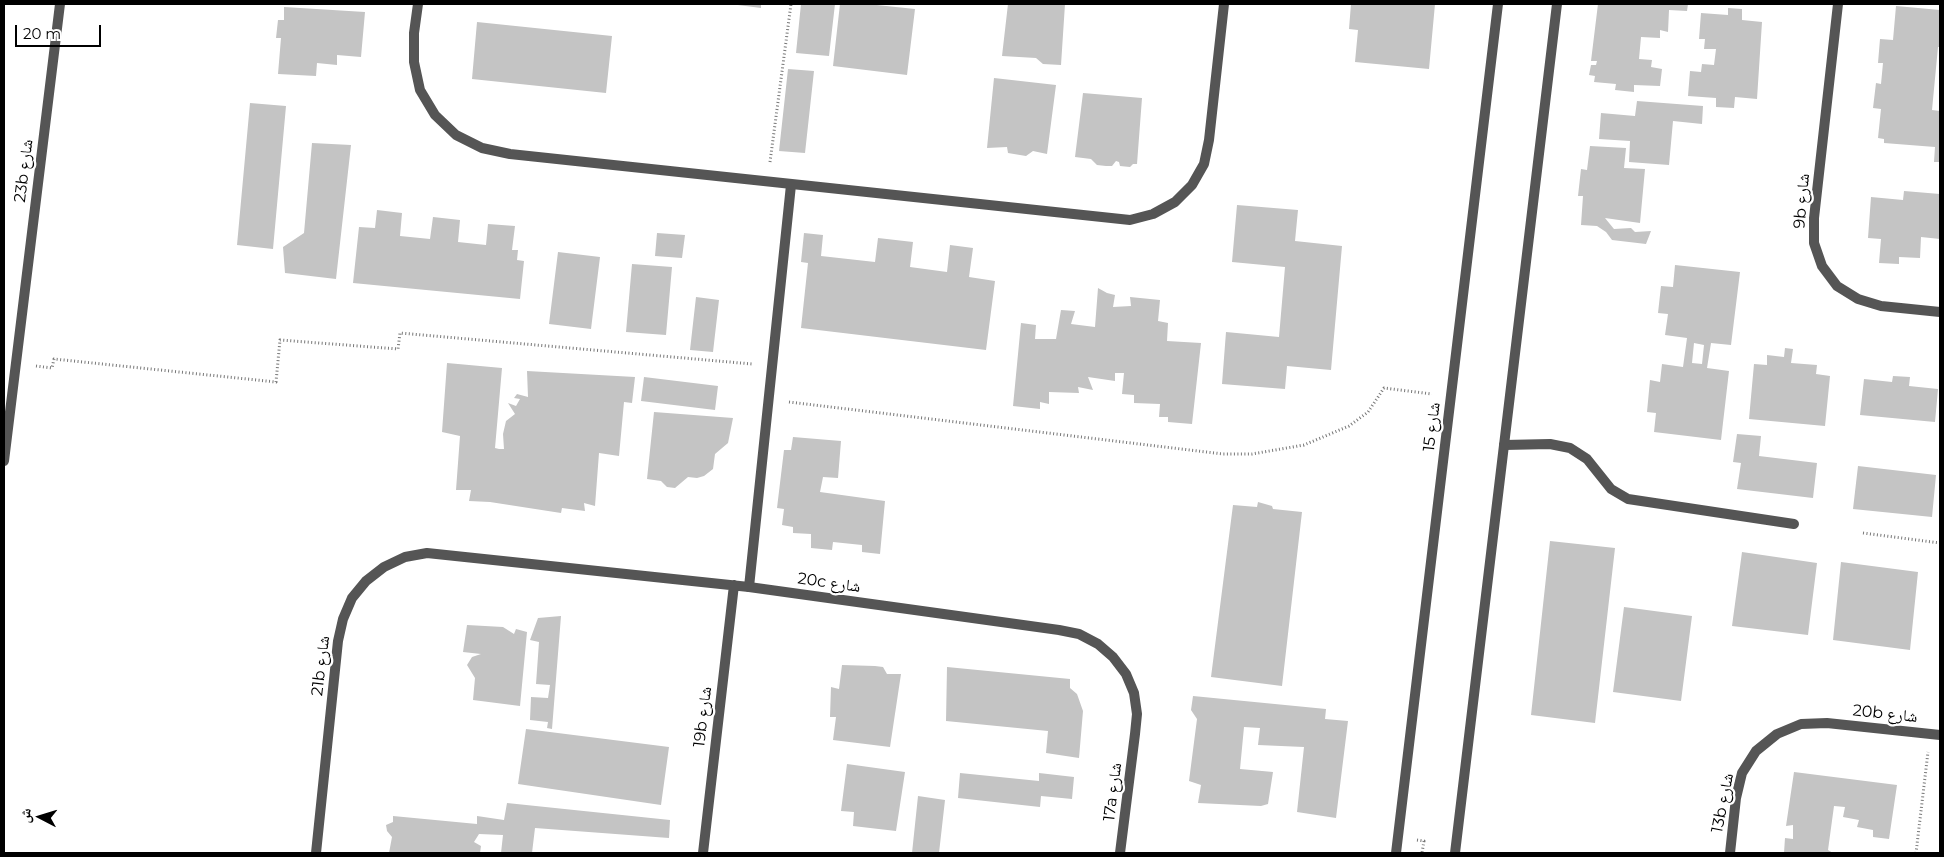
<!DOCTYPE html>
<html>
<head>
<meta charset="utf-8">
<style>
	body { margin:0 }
	#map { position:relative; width:1944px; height:857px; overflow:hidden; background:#fff; font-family:Montserrat,"Noto Naskh Arabic",sans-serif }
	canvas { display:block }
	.frame { position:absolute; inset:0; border:5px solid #000; pointer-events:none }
	.north { position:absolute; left:15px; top:792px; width:50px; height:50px; -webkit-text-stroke:4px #fff; paint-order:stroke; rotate:275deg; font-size:14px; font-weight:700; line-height:20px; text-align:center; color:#000 }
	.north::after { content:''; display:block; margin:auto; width:18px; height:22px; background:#000; clip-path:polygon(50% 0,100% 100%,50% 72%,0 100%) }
	.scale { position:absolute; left:15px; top:25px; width:86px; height:22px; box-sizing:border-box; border:2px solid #000; border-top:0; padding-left:6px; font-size:15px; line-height:18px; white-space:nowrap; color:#000; -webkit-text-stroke:4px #fff; paint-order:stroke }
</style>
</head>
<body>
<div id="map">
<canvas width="1944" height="857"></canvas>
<div class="frame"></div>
<div class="north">ش</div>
<div class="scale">20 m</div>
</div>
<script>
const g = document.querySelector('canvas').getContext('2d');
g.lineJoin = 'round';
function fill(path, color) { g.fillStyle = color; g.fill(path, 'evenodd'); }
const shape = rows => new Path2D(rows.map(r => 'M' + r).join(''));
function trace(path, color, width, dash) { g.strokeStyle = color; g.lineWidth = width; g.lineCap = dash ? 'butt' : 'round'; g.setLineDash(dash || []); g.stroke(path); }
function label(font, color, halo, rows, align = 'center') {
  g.font = font + ' Montserrat,"Noto Naskh Arabic",sans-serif'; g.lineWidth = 4.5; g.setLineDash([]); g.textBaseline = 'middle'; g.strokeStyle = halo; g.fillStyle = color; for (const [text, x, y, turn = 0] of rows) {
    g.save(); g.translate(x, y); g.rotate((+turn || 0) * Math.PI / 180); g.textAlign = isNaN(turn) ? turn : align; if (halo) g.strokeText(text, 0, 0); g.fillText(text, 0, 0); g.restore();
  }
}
const building = shape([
	[730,4,761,4,761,8],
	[801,4,835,4,829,56,796,53],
	[840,4,867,4,915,9,907,75,833,66],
	[1008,4,1065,4,1061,65,1043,64,1036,58,1002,56],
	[1351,4,1435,4,1429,69,1355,62,1358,30,1349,29],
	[1598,4,1688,4,1687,11,1669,10,1668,32,1660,30,1660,38,1641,37,1639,59,1652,60,1651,67,1662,69,1660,86,1634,85,1634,92,1615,90,1616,84,1594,82,1595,76,1589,75,1591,65,1596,65,1597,61,1591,61],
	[1896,6,1940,10,1940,47,1938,47,1932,110,1940,111,1940,162,1934,162,1935,147,1884,143,1884,139,1878,138,1881,109,1873,108,1876,83,1881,84,1883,63,1878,63,1880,39,1893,40],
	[284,7,365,12,361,57,337,55,337,65,317,63,316,76,278,74,281,38,276,38,278,20,284,20],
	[1728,8,1742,9,1742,20,1762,22,1757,99,1735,97,1734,108,1716,107,1716,98,1688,96,1690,71,1701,72,1702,64,1714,65,1716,49,1704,49,1705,39,1699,39,1701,13,1728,15],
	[477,22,612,36,606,93,472,79],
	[788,69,814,71,805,153,779,151],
	[994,78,1056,85,1047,154,1033,151,1026,156,1008,153,1007,147,987,148],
	[1083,93,1142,98,1137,164,1133,164,1130,167,1120,166,1119,162,1116,161,1112,166,1106,166,1097,165,1091,159,1075,157],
	[1637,101,1703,106,1702,124,1673,121,1669,165,1629,162,1630,141,1599,139,1601,113,1635,116],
	[250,103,286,106,273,249,237,245],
	[312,143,351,145,336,279,285,273,283,247,304,233],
	[1590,146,1626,148,1624,168,1645,169,1640,223,1605,218,1614,229,1631,228,1635,232,1651,231,1646,244,1612,240,1606,232,1597,226,1581,225,1583,196,1578,196,1581,169,1587,170],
	[1904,191,1940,194,1940,239,1921,237,1920,258,1899,257,1899,264,1879,263,1881,239,1868,238,1871,197,1903,200],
	[1237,205,1298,210,1295,241,1342,246,1331,370,1287,366,1285,389,1222,384,1226,332,1279,337,1285,267,1232,262],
	[377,210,402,213,400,236,430,239,433,217,460,220,458,242,486,245,488,224,515,226,512,250,518,250,517,260,524,261,520,299,353,283,359,227,375,228],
	[657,233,685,235,682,258,655,256],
	[804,233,823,235,821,256,875,262,878,238,913,242,910,267,947,272,950,245,973,248,969,277,995,281,986,350,801,328,808,263,801,262],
	[558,252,600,257,591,329,549,324],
	[632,264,672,267,666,335,626,332],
	[1675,265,1740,272,1731,345,1711,343,1707,368,1729,371,1721,440,1654,432,1656,413,1647,412,1650,380,1660,382,1662,364,1683,367,1687,338,1665,335,1668,314,1658,313,1661,286,1673,287],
	[1694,343,1704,345,1702,364,1692,363],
	[1098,288,1107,293,1115,295,1113,307,1131,306,1130,297,1160,300,1158,321,1168,323,1167,341,1201,343,1192,424,1168,422,1168,417,1159,417,1160,404,1134,403,1134,395,1122,394,1124,373,1115,373,1115,381,1088,377,1093,390,1078,387,1079,393,1049,392,1049,404,1040,402,1040,409,1013,406,1021,323,1036,325,1035,339,1056,339,1061,310,1075,311,1071,324,1095,327],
	[696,297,719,300,713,352,690,350],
	[1785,348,1793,349,1791,363,1817,365,1816,374,1830,376,1825,426,1749,419,1754,364,1767,365,1767,355,1784,357],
	[447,363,502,368,495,448,499,449,504,449,503,434,506,421,515,414,508,403,516,406,520,399,514,398,517,394,528,397,527,371,635,377,632,403,624,402,619,456,599,453,595,506,584,503,585,511,562,508,561,513,490,502,469,501,471,490,456,490,460,436,442,432],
	[1893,376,1910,377,1909,386,1938,389,1935,422,1860,415,1864,379,1892,382],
	[644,377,718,386,715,410,641,401],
	[654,412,733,418,728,443,715,454,713,469,704,476,697,478,688,477,675,488,667,487,661,481,647,479],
	[1737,434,1761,436,1759,456,1817,463,1813,498,1737,489,1741,463,1733,462],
	[793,437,841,441,838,478,823,477,820,492,885,501,880,554,862,552,862,545,833,542,832,550,811,548,811,534,793,533,793,527,782,525,784,509,777,508,784,450,791,450],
	[1858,466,1936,475,1932,517,1853,509],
	[1258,502,1272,506,1273,509,1302,512,1282,686,1211,677,1233,505,1257,507],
	[1550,541,1615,548,1595,723,1531,715],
	[1742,552,1817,563,1808,635,1732,626],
	[1841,562,1918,572,1910,650,1833,640],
	[1624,607,1692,616,1681,701,1613,692],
	[561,616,552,729,547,728,548,722,530,720,531,697,548,698,550,685,536,684,539,642,530,640,538,618],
	[467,625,503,627,514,634,516,629,527,632,520,706,473,700,475,678,467,665,472,657,481,654,463,652],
	[842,665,875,666,883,667,887,674,901,674,890,747,833,740,836,717,830,717,831,687,839,689],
	[947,667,1070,679,1070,688,1077,694,1083,711,1079,758,1046,753,1048,731,946,721],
	[1193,696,1326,709,1325,719,1348,721,1336,818,1297,812,1304,747,1258,745,1260,728,1244,727,1240,769,1273,772,1268,804,1261,806,1198,803,1201,785,1189,781,1197,719,1191,710],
	[526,729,669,747,661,805,518,784],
	[847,764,905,772,896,831,853,826,854,812,841,811],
	[1794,772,1897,785,1889,839,1873,837,1873,830,1857,827,1859,820,1843,817,1845,807,1834,806,1828,850,1833,853,1784,853,1785,838,1793,839,1793,825,1786,826],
	[960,773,1039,781,1039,773,1074,777,1072,799,1041,796,1040,807,958,798],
	[918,796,945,800,939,853,912,853],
	[507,803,670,820,669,838,535,828,532,853,501,853,503,835,479,834,474,842,481,846,480,853,389,853,392,837,387,831,386,825,393,822,393,816,477,824,477,816,504,820]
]);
const path = shape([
	[770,162,791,4],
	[36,366,52,368,54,359,276,382,280,340,398,349,400,333,752,364],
	[789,402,1223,454,1252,454,1304,445,1349,426,1368,412,1384,388,1432,394],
	[1863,533,1940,543],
	[1417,840,1424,841,1422,853],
	[1916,853,1928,752]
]);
const service = shape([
	[1504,445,1550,444,1570,448,1587,459,1611,489,1628,499,1794,524],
	[749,587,791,185]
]);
const minor = shape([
	[418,4,414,33,414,62,420,90,435,115,456,135,482,148,510,154,1130,220,1153,214,1175,202,1192,185,1204,164,1209,140,1224,4],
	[1838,4,1814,218,1814,243,1822,266,1837,286,1858,299,1881,306,1940,312],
	[4,461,60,4],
	[316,853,338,641,343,619,352,598,366,581,384,567,405,557,427,553,749,587,1059,630,1079,634,1098,644,1113,657,1126,674,1134,693,1137,714,1135,734,1120,853],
	[703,853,734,585],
	[1730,853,1736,798,1742,773,1756,751,1777,734,1801,724,1827,723,1940,735]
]);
const tertiary = shape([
	[1396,853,1498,4],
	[1455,853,1557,4]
]);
const streetNames = [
	["23b شارع",24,171,-83],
	["9b شارع",1802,201,-85],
	["شارع 15",1432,427,-83],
	["20c شارع",829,583,8],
	["21b شارع",321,666,-83],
	["20b شارع",1885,714,6],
	["19b شارع",703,717,-83],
	["17a شارع",1113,792,-83],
	["13b شارع",1723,803,-79]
];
fill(building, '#c4c4c4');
trace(path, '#777', 3, [1, 2.5]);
trace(service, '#555', 10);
trace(minor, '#555', 10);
trace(tertiary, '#555', 10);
label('16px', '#000', '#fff', streetNames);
</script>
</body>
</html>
